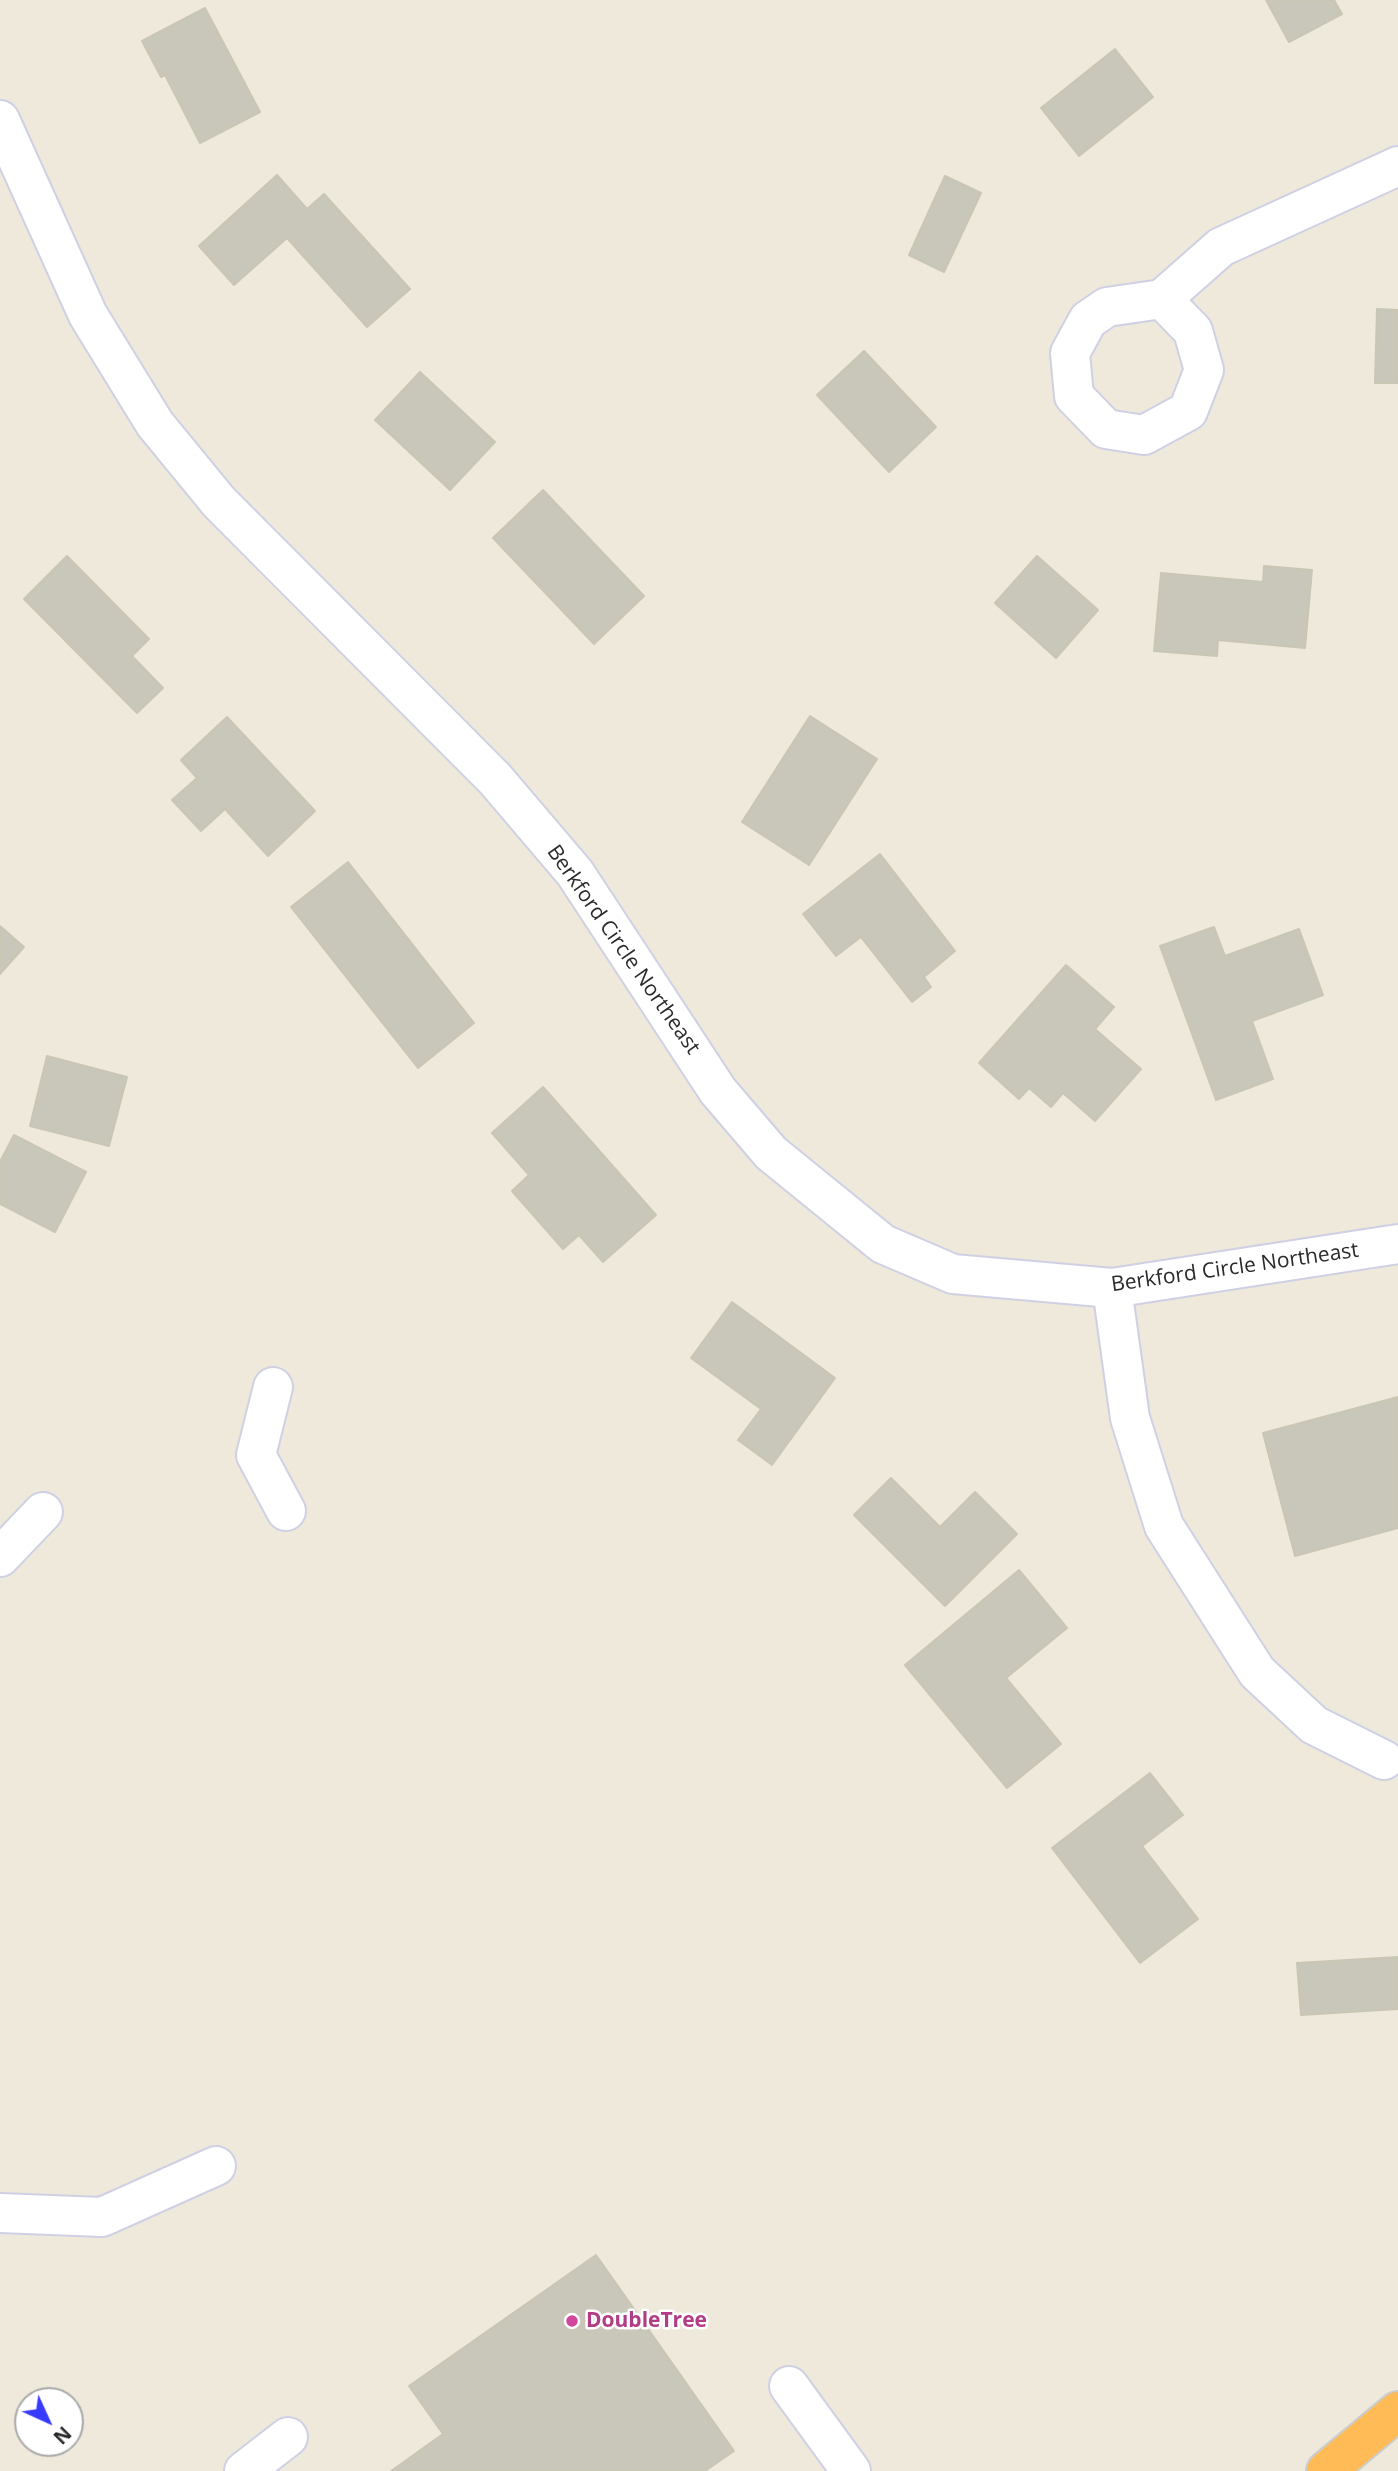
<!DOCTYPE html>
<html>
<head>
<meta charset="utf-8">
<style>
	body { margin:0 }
	#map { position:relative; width:1398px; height:2471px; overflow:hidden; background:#eee9db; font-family:"Open Sans",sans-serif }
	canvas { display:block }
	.north { position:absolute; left:14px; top:2387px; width:70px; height:70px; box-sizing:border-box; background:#fff; border:2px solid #aaa; border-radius:50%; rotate:135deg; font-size:19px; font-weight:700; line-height:28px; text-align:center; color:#2a2a2a }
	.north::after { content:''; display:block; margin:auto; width:24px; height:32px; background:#373aff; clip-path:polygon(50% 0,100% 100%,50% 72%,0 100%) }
</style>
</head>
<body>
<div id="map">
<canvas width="1398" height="2471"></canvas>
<div class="north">N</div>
</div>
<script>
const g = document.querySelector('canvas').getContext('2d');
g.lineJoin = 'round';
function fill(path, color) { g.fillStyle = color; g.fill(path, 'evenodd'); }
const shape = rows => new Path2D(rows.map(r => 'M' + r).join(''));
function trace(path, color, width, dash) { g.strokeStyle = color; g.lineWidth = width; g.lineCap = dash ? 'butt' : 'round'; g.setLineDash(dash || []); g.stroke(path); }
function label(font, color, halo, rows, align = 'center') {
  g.font = font + ' "Open Sans",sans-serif'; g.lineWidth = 5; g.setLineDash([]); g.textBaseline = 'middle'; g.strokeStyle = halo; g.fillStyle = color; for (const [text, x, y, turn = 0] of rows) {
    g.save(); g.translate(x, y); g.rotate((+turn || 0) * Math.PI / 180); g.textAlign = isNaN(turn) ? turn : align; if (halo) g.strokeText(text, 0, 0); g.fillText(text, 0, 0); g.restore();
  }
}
const building = shape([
	[1266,0,1334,0,1342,14,1289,42,1266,0],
	[205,8,260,112,200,143,165,75,161,77,142,41,205,8],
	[1115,49,1153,97,1079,156,1041,108,1115,49],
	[277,175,307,209,324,194,410,289,367,327,287,238,234,285,199,246,277,175],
	[945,176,981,193,944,272,909,255,945,176],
	[1377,309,1398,310,1398,383,1375,383,1377,309],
	[864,351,936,427,889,472,817,395,864,351],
	[420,372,495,442,450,490,375,420,420,372],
	[543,490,644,596,594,644,493,538,543,490],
	[67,556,149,639,132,656,163,688,137,713,24,599,67,556],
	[1037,556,1098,610,1056,658,995,603,1037,556],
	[1264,566,1312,570,1305,648,1218,640,1217,656,1154,651,1161,573,1263,582,1264,566],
	[810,716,877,759,809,865,742,822,810,716],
	[227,717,315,811,268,856,225,809,201,831,172,800,197,778,181,760,227,717],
	[880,854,955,951,924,977,931,987,912,1002,861,937,836,956,803,914,880,854],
	[348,862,474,1023,418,1068,291,907,348,862],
	[0,926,24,947,0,974,0,926],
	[1214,927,1225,956,1299,929,1323,995,1252,1021,1273,1079,1216,1100,1160,946,1214,927],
	[1066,965,1114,1007,1095,1029,1141,1069,1095,1121,1063,1093,1051,1107,1029,1088,1019,1099,979,1063,1066,965],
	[47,1056,127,1077,109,1146,30,1126,47,1056],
	[543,1087,656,1215,603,1262,579,1235,563,1249,512,1191,529,1175,492,1133,543,1087],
	[14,1135,86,1172,55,1232,0,1204,0,1162,14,1135],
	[732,1302,835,1378,772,1465,738,1440,761,1409,691,1358,732,1302],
	[1398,1397,1398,1528,1295,1556,1263,1433,1398,1397],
	[891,1478,940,1527,975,1492,1017,1534,945,1606,854,1515,891,1478],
	[1019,1570,1067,1628,1006,1678,1061,1744,1007,1788,905,1665,1019,1570],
	[1150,1773,1183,1815,1142,1846,1198,1919,1140,1963,1052,1848,1150,1773],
	[1398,1957,1398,2009,1301,2015,1297,1963,1398,1957],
	[596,2255,734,2451,705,2471,391,2471,443,2434,409,2386,596,2255]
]);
const minor = shape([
	[0,120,88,315,155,424,219,502,495,779,575,873,718,1091,771,1153,883,1244,953,1274,1112,1288,1398,1244],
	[1162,299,1193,331,1204,370,1188,411,1144,435,1106,429,1074,396,1070,353,1088,320,1107,307,1162,299,1221,247,1398,166],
	[1112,1288,1130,1418,1164,1526,1257,1672,1314,1725,1384,1760],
	[273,1387,256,1455,286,1511],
	[0,1557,43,1512],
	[0,2213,102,2217,216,2166],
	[789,2386,851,2471],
	[244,2471,288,2437]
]);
const highway = shape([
	[1326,2471,1398,2411]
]);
const markers = [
	[572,2321,7,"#d1479c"]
];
const streetNames = [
	["Berkford Circle Northeast",623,950,55],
	["Berkford Circle Northeast",1235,1268,-8]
];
const hotelNames = [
	["DoubleTree",586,2321]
];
fill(building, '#c9c6ba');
trace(building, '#cac6b4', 2);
trace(minor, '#d0d0e5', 42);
trace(highway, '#ccc', 42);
trace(minor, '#fff', 38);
trace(highway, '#fb5', 38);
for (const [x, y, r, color] of markers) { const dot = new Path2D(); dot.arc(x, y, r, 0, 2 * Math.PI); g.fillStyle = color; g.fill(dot); trace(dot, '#fff', 2.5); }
label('21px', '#2a2a2a', '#fff', streetNames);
label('bold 21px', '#b23c85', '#fff', hotelNames, 'left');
</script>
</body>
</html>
